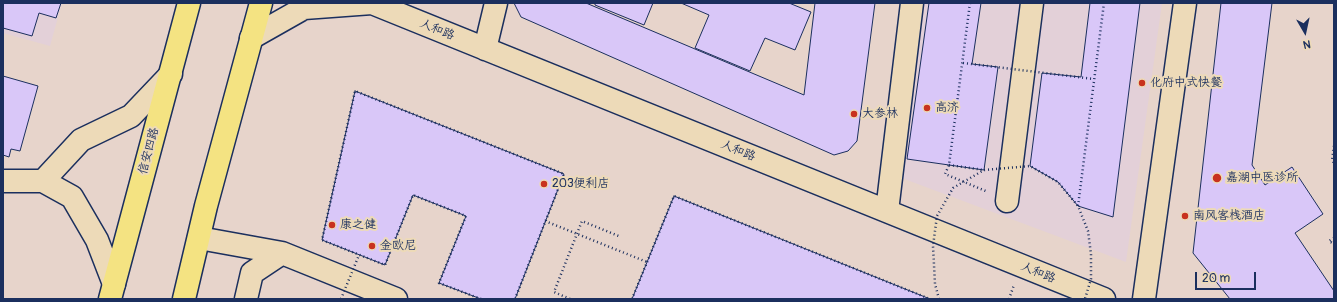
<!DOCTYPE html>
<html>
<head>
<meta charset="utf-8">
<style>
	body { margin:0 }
	#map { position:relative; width:1337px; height:302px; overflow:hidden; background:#e7d4cb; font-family:Pangolin,sans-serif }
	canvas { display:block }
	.frame { position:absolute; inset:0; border:4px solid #1b2f5e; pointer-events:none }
	.north { position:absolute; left:1285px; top:12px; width:40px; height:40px; -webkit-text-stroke:3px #eddab8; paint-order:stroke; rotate:171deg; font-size:11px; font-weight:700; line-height:16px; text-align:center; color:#1b2f5e }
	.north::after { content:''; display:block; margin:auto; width:14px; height:18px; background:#1b2f5e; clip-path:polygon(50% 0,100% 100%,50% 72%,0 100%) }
	.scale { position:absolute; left:1195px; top:272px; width:61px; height:18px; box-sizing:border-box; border:2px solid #1b2f5e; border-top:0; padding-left:5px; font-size:12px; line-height:14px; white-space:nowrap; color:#1b2f5e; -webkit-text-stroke:3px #eddab8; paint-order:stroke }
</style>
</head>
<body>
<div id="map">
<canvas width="1337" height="302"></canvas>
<div class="frame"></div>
<div class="north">N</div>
<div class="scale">20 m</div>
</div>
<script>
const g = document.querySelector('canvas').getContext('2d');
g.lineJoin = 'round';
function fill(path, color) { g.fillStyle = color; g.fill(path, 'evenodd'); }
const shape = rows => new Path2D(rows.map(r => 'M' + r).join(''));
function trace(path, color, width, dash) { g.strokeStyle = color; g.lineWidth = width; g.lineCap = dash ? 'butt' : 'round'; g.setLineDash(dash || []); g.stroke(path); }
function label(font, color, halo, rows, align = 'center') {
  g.font = font + ' Pangolin,"LXGW WenKai TC",sans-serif'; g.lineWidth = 4; g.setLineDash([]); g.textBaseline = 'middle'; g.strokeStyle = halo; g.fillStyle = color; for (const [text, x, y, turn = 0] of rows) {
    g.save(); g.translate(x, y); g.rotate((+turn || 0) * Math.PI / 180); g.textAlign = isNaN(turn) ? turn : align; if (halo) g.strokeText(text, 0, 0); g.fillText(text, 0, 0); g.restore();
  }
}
const built = shape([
	[3,3,62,3,50,46,3,33],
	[922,3,1162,3,1126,262,899,177]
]);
const building = shape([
	[3,3,61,3,56,18,39,13,32,36,3,28,3,3],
	[514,3,586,3,804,95,815,3,875,3,857,141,848,151,834,155,521,17,514,3],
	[595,3,653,3,644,25,595,5,595,3],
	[681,3,789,3,811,12,795,50,765,38,750,71,695,48,709,15,681,3],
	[929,3,981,3,972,64,998,67,984,170,907,159,929,3],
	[1090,3,1140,3,1113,217,1078,206,1058,182,1030,166,1042,73,1081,77,1090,3],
	[1221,3,1272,3,1252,165,1265,185,1292,167,1323,214,1295,233,1334,291,1334,299,1230,299,1193,253,1221,3],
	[3,76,38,86,20,151,11,149,9,157,3,155,3,76],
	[355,91,564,174,515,299,481,299,439,283,466,216,413,195,385,265,322,240,355,91],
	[674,196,930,299,632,299,674,196]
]);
const path = shape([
	[970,3,949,165,945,174,988,192],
	[1334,146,1332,160,1334,163],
	[949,165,984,170],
	[1078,206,1104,3],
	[545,221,647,262],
	[1334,238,1329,241,1334,244],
	[481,299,439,283,466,216,413,195,385,265,322,240,355,91,564,174,515,299],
	[570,299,554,292,582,221,621,237],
	[632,299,674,196,930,299],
	[1009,299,1014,285]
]);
const minor = shape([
	[372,3,1104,299],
	[251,38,304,8,372,3],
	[485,49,496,3],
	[3,181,43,181,72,197,97,240,114,284],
	[43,181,81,140,131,116,171,74],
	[1007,201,1032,3],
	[887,211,912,3],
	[199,238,282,253,396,299],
	[246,299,252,273,282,253],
	[1144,299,1185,3]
]);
const major = shape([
	[110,299,189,3],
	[184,299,206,206,261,3]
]);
const pathBridge = shape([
	[963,63,1094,79],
	[341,299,359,255],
	[939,299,935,284,933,246,937,216,953,188,984,170,1030,166,1058,182,1078,206,1088,231,1091,254,1091,279,1085,299]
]);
const markers = [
	[1142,83,4,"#c8321e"],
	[927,108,4,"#c8321e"],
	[854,114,4,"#c8321e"],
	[1217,178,5,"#c8321e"],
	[544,184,4,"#c8321e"],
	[1185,216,4,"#c8321e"],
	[332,225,4,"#c8321e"],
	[372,246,4,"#c8321e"]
];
const streetNames = [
	["人和路",437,30,22],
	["信安四路",149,151,-75],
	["人和路",738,151,22],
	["人和路",1038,273,22]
];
const poiNames = [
	["化府中式快餐",1150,83],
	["高济",935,108],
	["大参林",862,114],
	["嘉湖中医诊所",1226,178],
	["203便利店",552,184],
	["南风客栈酒店",1193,216],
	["康之健",340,225],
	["金欧尼",380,246]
];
fill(built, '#e3d0d8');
fill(building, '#d9c7f8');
trace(building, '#1b2f5e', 1);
trace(minor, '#1b2f5e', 25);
trace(major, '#1b2f5e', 25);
trace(path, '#1b2f5e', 2.5, [1, 3]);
trace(minor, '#eddab8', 22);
trace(major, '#f4e382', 22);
trace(pathBridge, '#1b2f5e', 2.5, [1, 3]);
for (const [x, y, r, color] of markers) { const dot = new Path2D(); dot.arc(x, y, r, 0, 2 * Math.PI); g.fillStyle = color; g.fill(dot); trace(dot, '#eddab8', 1.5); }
label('12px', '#1b2f5e', '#eddab8', streetNames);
label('12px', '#1b2f5e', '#eddab8', poiNames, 'left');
</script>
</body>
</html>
